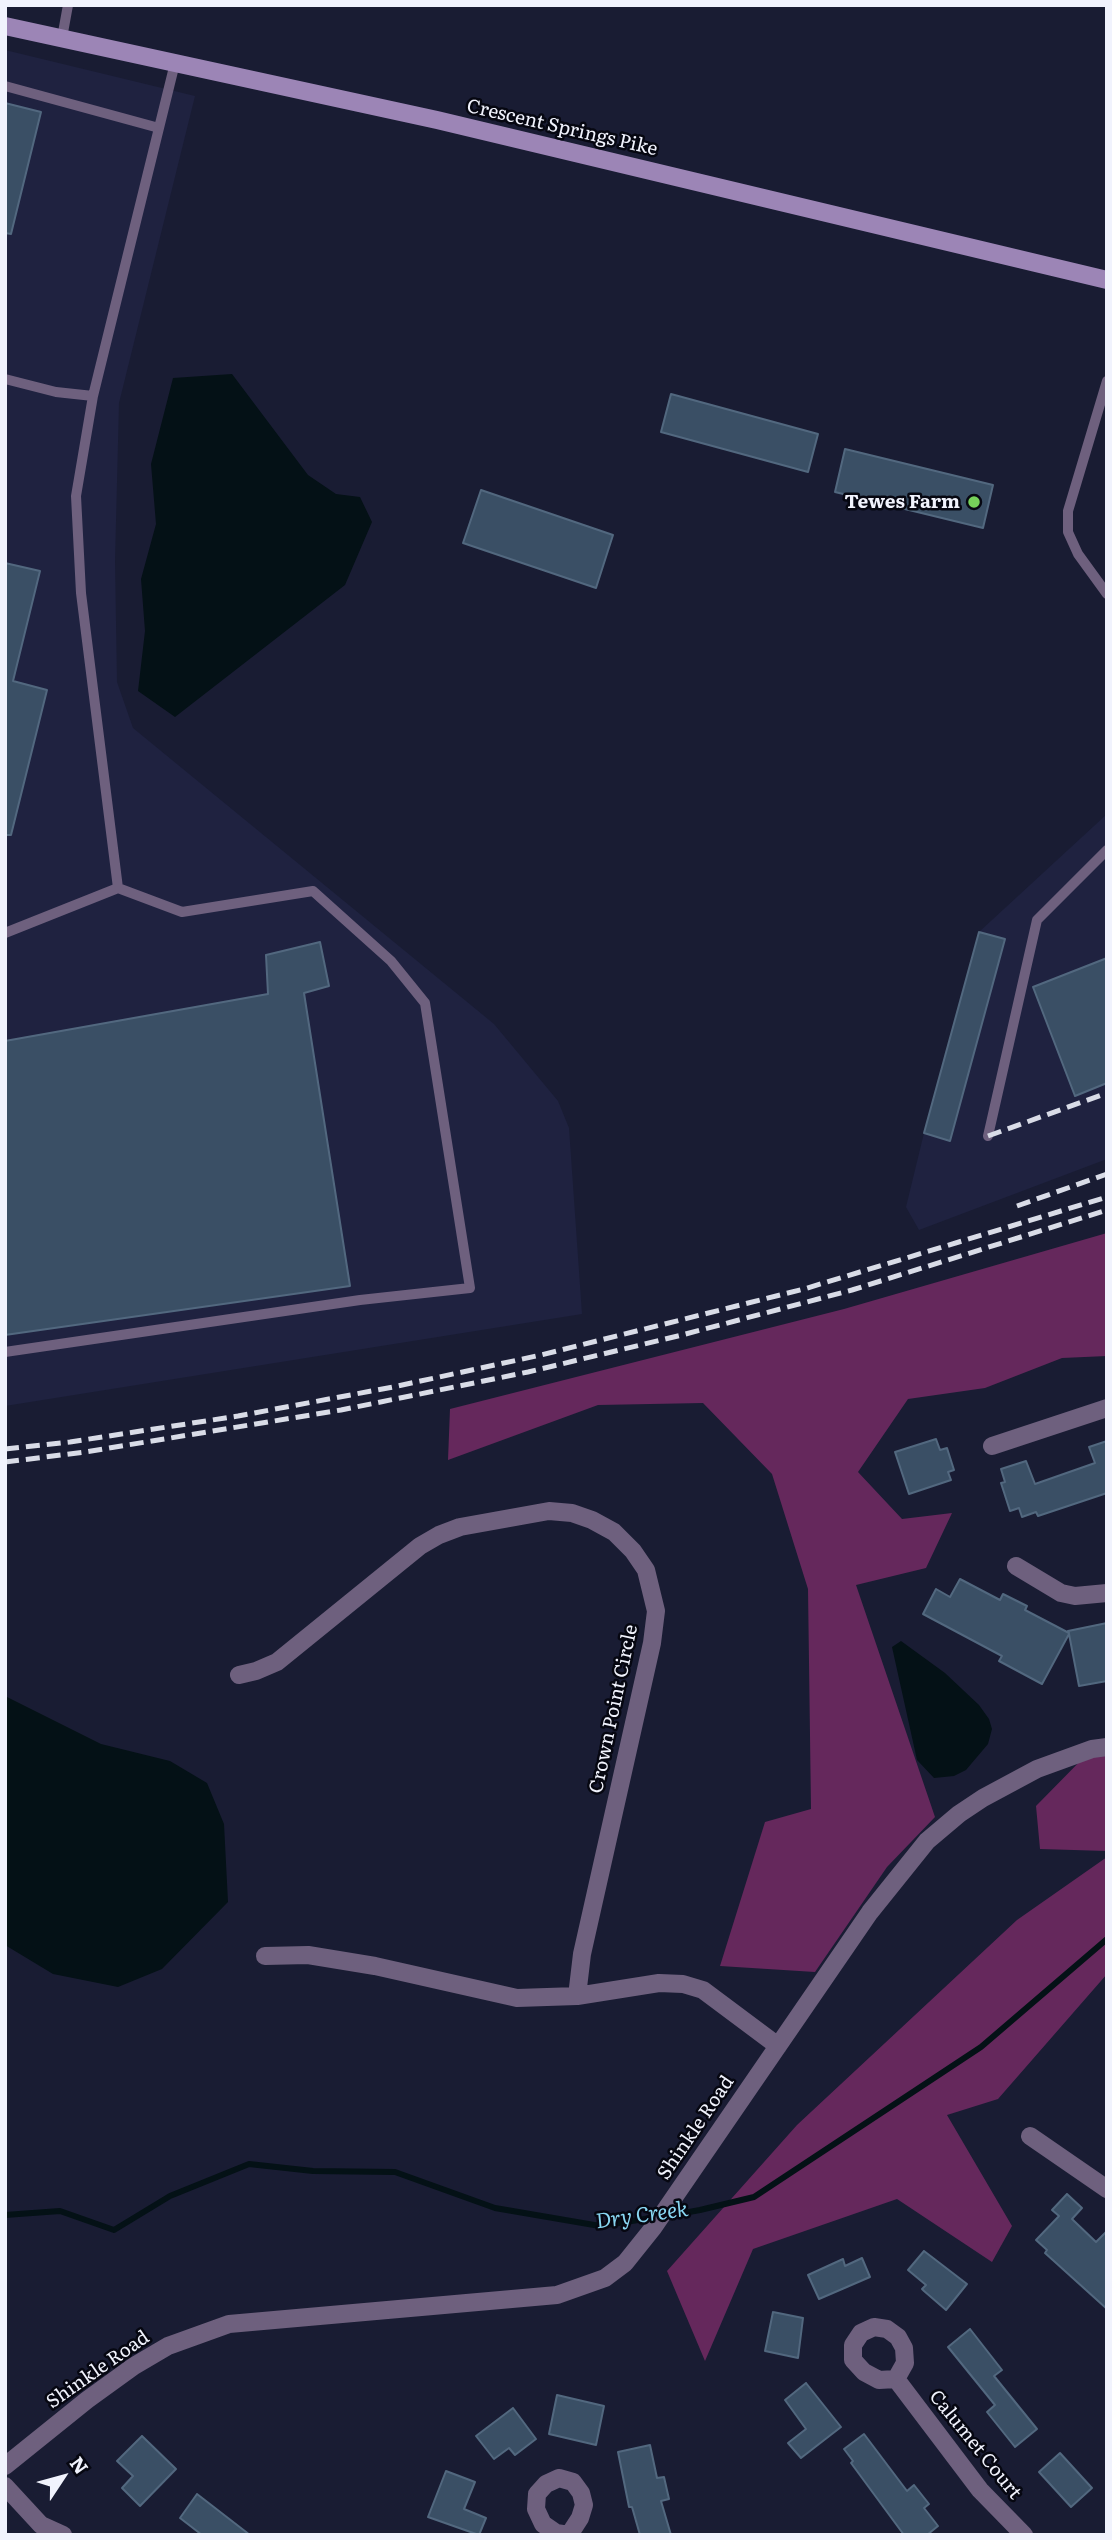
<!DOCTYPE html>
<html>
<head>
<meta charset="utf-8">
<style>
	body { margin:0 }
	#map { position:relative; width:1112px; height:2540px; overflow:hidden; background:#191c33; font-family:Literata,serif }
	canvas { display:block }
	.frame { position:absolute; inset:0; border:7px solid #f1f3fd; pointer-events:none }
	.north { position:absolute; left:28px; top:2442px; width:70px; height:70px; -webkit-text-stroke:5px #060711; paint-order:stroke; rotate:54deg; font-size:19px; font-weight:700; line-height:28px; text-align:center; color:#f1f3fd }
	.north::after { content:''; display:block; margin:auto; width:24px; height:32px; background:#f1f3fd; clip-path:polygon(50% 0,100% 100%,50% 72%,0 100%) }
</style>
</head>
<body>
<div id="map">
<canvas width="1112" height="2540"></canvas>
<div class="frame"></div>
<div class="north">N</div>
</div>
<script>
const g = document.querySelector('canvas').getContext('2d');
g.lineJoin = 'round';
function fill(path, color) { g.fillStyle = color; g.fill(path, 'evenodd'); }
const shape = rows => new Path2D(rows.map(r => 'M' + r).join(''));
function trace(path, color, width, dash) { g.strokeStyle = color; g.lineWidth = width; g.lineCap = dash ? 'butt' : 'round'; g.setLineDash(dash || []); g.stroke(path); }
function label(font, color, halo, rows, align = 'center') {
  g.font = font + ' Literata,serif'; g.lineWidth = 5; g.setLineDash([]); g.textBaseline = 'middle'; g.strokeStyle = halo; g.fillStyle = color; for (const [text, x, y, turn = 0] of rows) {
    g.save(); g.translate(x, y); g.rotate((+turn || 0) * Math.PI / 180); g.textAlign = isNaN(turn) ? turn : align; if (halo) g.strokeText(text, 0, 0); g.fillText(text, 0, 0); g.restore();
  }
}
const built = shape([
	[5,50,195,96,119,403,115,561,117,682,133,728,494,1024,558,1101,569,1128,582,1314,5,1406],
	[1107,814,1107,1159,919,1230,906,1207,924,1133,979,932]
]);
const forest = shape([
	[1107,1233,1107,1356,1062,1358,985,1388,908,1399,858,1472,902,1519,952,1513,926,1568,856,1585,935,1817,887,1867,815,1972,720,1966,765,1822,811,1809,808,1589,772,1474,703,1403,598,1405,448,1460,450,1409,844,1309],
	[1107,1747,1107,1851,1040,1849,1036,1806,1092,1749],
	[1107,1857,1107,1974,998,2099,947,2115,1012,2226,992,2262,897,2199,753,2249,705,2361,667,2271,797,2125,1017,1920]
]);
const water = shape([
	[232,374,308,475,336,494,360,497,372,522,345,585,175,717,138,691,145,631,141,579,156,524,151,464,173,378],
	[901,1641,945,1673,979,1705,989,1719,992,1729,988,1744,966,1770,954,1776,934,1778,917,1760,892,1647],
	[5,1696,101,1744,170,1761,207,1783,224,1824,228,1902,162,1969,118,1987,53,1974,5,1945]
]);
const stream = shape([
	[5,2215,60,2211,114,2230,170,2196,249,2164,313,2171,395,2172,495,2208,600,2226,657,2217],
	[667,2216,700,2210,754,2197,981,2047,1107,1939]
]);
const building = shape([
	[5,103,41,112,11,234,5,233,5,103],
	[671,394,818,434,808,472,661,432,671,394],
	[845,449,993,485,983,528,835,492,845,449],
	[481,490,613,535,596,588,463,543,481,490],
	[5,563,40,571,13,681,47,690,11,835,5,835,5,563],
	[979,932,1005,939,950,1141,924,1133,979,932],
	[320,942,329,986,304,993,350,1286,5,1335,5,1041,268,994,266,955,320,942],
	[1107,958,1107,1083,1075,1096,1033,987,1107,958],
	[936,1439,940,1450,947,1448,954,1470,948,1472,951,1480,909,1494,895,1452,936,1439],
	[1107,1441,1107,1493,1038,1516,1036,1512,1022,1517,1019,1508,1010,1511,1001,1483,1005,1482,1001,1469,1026,1461,1035,1484,1095,1463,1089,1447,1107,1441],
	[960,1579,1000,1600,1003,1594,1027,1606,1025,1610,1069,1633,1068,1631,1107,1623,1107,1681,1079,1686,1069,1634,1042,1684,999,1661,1002,1656,923,1614,936,1589,950,1597,960,1579],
	[1067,2194,1082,2208,1072,2219,1096,2242,1107,2231,1107,2309,1045,2253,1047,2250,1036,2240,1059,2216,1052,2210,1067,2194],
	[924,2251,967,2284,946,2310,924,2291,922,2289,926,2285,908,2270,924,2251],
	[862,2258,870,2277,819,2299,808,2275,843,2259,845,2266,862,2258],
	[773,2312,803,2318,798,2358,765,2351,773,2312],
	[970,2329,1002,2370,994,2376,1037,2429,1015,2447,987,2412,995,2405,948,2347,970,2329],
	[806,2383,841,2427,801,2458,788,2443,806,2429,785,2400,806,2383],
	[557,2395,604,2406,596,2445,549,2434,557,2395],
	[513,2408,536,2439,515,2455,509,2448,494,2459,476,2436,513,2408],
	[864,2434,907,2491,914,2485,929,2504,924,2508,938,2526,927,2535,904,2535,851,2463,853,2461,844,2449,864,2434],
	[142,2436,176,2469,140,2506,122,2488,133,2476,117,2461,142,2436],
	[650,2445,657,2478,664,2477,669,2499,661,2501,671,2535,640,2535,632,2507,629,2507,618,2452,650,2445],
	[1060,2453,1092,2488,1071,2507,1039,2472,1060,2453],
	[446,2471,475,2482,464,2509,486,2518,479,2535,428,2517,446,2471],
	[197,2494,250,2535,202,2535,180,2518,197,2494]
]);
const service = shape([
	[62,38,68,5],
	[5,86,159,128],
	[5,379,56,392,93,396],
	[1107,381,1068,511,1068,532,1078,554,1107,594],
	[5,933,118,888,81,593,76,496,93,396,175,63],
	[988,1136,1037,920,1107,850],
	[5,1352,360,1300,470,1288,425,1003,391,961,313,891,182,912,118,888]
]);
const minor = shape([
	[992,1446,1107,1408],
	[1016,1566,1061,1593,1075,1596,1107,1593],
	[239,1675,256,1671,277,1662,420,1546,439,1535,460,1527,549,1511,572,1513,592,1520,614,1532,633,1551,646,1570,656,1611,652,1643,582,1954,577,1996],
	[265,1956,308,1955,375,1966,517,1998,577,1996,659,1983,683,1984,703,1990,778,2046],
	[1030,2136,1107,2189],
	[874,2327,887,2329,898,2337,904,2348,905,2363,896,2379,879,2380,864,2372,853,2360,853,2345,861,2333,874,2327],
	[896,2379,980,2490,1024,2535],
	[5,2466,87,2400,134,2366,168,2346,229,2324,557,2295,605,2278,625,2263,653,2228,870,1912,927,1841,959,1814,983,1798,1037,1769,1092,1749,1107,1747],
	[559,2478,573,2482,581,2493,584,2505,580,2518,569,2535,556,2533,543,2524,536,2509,537,2494,546,2484,559,2478],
	[5,2486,41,2525,63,2535]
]);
const secondary = shape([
	[5,26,437,120,1107,280]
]);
const rail = shape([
	[988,1136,1107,1093],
	[1017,1206,1107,1174],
	[5,1449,70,1442,238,1416,393,1387,541,1355,804,1289,1107,1197],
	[5,1462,85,1452,341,1410,528,1372,682,1335,852,1290,1107,1210]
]);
const markers = [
	[974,502,7,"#76d25a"]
];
const streetNames = [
	["Crescent Springs Pike",562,128,13],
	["Crown Point Circle",614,1709,-78],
	["Shinkle Road",696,2128,-56],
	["Shinkle Road",98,2370,-35],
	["Calumet Court",975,2445,51]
];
const poiNames = [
	["Tewes Farm",960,502]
];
const waterNames = [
	["Dry Creek",642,2216,-8]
];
fill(built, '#1f2240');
fill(forest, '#65285c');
fill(water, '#041116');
trace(stream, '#041116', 6);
fill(building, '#3a4f65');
trace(building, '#52687f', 2);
trace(service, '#6e607e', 10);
trace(minor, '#6e607e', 18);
trace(secondary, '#9c85b6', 18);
trace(rail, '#d9dce7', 5, [14, 7]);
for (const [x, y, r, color] of markers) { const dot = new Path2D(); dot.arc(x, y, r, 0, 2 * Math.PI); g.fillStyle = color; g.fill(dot); trace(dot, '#060711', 2.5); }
label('19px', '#f1f3fd', '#060711', streetNames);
label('bold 19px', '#f1f3fd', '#060711', poiNames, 'right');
label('italic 21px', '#89d7f2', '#060711', waterNames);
</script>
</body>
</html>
